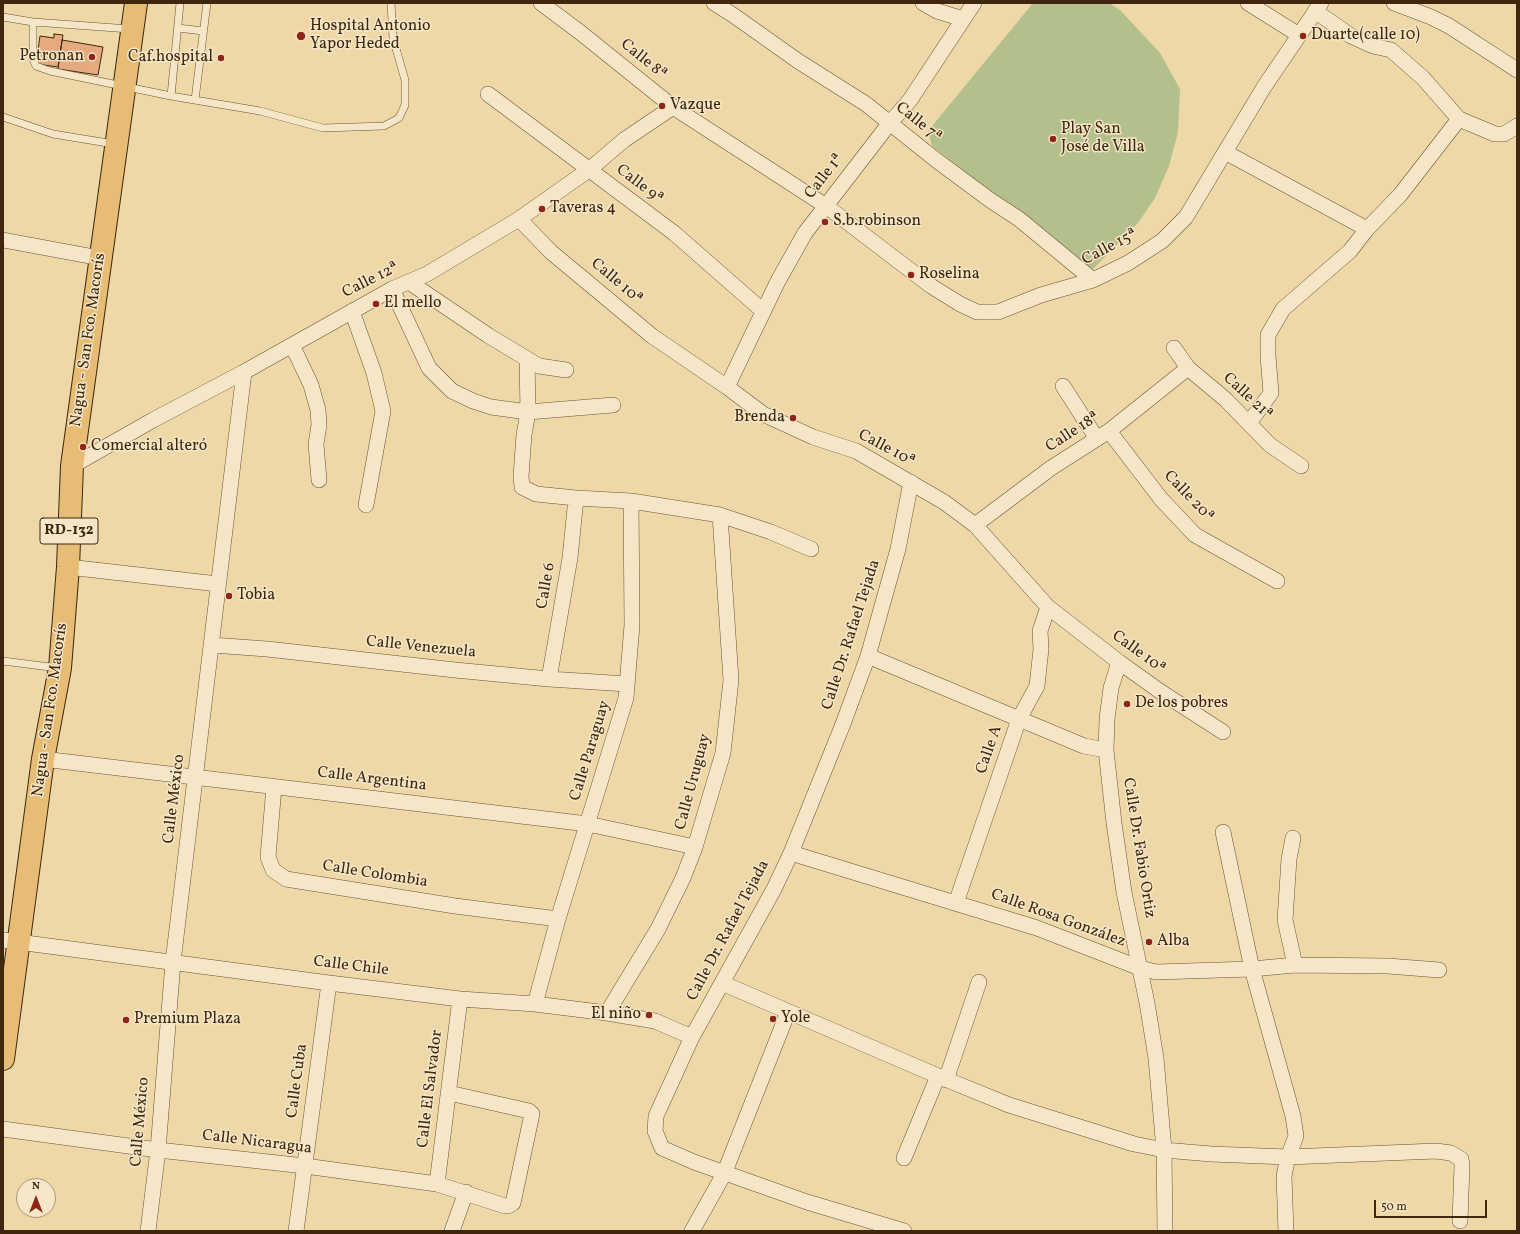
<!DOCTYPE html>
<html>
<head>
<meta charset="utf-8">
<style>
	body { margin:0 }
	#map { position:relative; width:1520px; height:1234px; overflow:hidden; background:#eed8a8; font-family:Vollkorn,serif }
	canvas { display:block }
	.frame { position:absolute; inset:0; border:4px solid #3e260f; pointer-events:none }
	.north { position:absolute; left:16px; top:1178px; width:40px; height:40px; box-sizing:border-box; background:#f4e6c6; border:1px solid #ab997d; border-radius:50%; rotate:0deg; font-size:11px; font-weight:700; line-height:16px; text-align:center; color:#3e260f }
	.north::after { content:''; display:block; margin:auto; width:14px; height:18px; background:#8f2418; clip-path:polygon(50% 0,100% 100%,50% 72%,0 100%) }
	.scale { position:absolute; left:1374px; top:1200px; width:113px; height:18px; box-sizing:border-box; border:2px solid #3e260f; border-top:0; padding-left:5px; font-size:12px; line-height:14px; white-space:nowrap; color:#3e260f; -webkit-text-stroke:3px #f4e6c6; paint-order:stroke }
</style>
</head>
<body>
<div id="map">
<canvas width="1520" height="1234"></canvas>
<div class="frame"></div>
<div class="north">N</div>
<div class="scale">50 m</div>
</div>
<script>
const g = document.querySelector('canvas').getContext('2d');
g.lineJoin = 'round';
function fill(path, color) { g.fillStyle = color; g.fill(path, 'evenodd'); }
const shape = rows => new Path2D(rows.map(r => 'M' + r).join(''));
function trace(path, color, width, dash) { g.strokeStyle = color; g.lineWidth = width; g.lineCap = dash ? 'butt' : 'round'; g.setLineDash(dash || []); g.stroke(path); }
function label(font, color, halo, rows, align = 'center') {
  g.font = font + ' Vollkorn,serif'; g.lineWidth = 3; g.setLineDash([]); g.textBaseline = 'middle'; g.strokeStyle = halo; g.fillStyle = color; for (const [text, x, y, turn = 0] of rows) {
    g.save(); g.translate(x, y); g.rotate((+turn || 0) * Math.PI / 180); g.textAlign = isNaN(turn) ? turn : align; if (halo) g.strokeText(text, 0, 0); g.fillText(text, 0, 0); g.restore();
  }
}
const green = shape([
	[1033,3,1109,3,1120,10,1160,53,1180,89,1178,132,1169,166,1155,198,1138,223,1092,270,932,146,928,131]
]);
const building = shape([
	[54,34,63,35,58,67,36,64,40,36,54,38,54,34],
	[62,40,103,47,98,75,58,69,62,40]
]);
const service = shape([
	[3,17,33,22,130,29],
	[33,22,33,59,36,66,50,71,171,96,260,111,323,128,384,126,399,118,405,105,405,80,393,38,391,3],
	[178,28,203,31],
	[171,96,180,3],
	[195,100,207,3],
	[3,117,53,134,114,144],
	[3,661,58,668]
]);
const minor = shape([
	[541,3,581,33,673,107,826,206,931,286,960,304,977,312,998,312,1041,295,1093,280,1128,263,1162,241,1186,217,1264,87,1321,3],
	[714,3,733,15,798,61,866,104,936,160,990,200,1019,219,1093,280],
	[923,3,937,11,963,19],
	[1248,3,1299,35],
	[1394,3,1431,17,1449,26,1517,70],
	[1315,11,1351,36,1373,46,1391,50,1423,78,1459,119,1495,134,1504,134,1517,126],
	[488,94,674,233,763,311],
	[1225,152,1367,229],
	[519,219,551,252,652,336,727,387,763,414,813,437,856,451,944,502,975,525,1048,607,1119,662,1161,692,1223,732],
	[3,240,100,258],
	[409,282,489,336,539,366,566,370],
	[392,289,429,368,452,391,473,401,491,407,528,412,613,405],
	[352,311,374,373,383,411,366,505],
	[292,345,311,385,318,410,319,425,316,444,319,480],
	[1174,348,1188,368,1225,399,1270,445,1301,466],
	[527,359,528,412,524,435,521,476,522,487,536,494,576,498,631,501,720,515,771,532,811,549],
	[1063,386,1097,439],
	[727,387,778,281,805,233,889,124,910,100,974,3],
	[1249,423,1271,393,1268,356,1268,335,1283,309,1350,251,1367,229,1400,195,1459,119],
	[1109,431,1161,499,1195,535,1277,581],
	[72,466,153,420,244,372,392,289,427,274,519,219,590,169,624,140,673,107],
	[975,525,1051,468,1109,431,1188,368],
	[68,567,218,584],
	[212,645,267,649,455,670,549,679,627,684],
	[868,656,1084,746,1106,750],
	[1119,662,1111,688,1107,719,1106,750,1114,823,1124,892,1147,1003,1156,1058,1164,1150,1165,1231],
	[549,679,570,558,576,498],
	[43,759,588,824,695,847],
	[274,787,268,857,273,870,286,879,455,906,558,919],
	[1223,832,1252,969,1293,1116,1296,1136,1288,1157,1284,1176,1286,1231],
	[1293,838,1289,859,1285,920,1295,965],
	[791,853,1037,928,1140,968,1156,972,1252,969,1295,965,1388,966,1439,970],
	[956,903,1019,719,1037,686,1041,649,1040,631,1048,607],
	[3,940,329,983,460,999,535,1004,607,1013,655,1021,692,1037],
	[722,983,938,1076,1009,1105,1134,1144,1164,1150,1211,1154,1288,1157,1436,1151,1451,1153,1461,1159,1462,1165,1460,1221],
	[535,1004,558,919,626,698,632,625,631,501],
	[607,1013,658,929,683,878,695,847,723,753,731,680,720,515],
	[946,1080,979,982],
	[3,1129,158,1150,305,1166,437,1184,505,1206,508,1206,513,1203,532,1114,529,1111,449,1093],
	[904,1158,938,1076],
	[437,1184,460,999],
	[148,1231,158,1150,173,962,244,372],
	[296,1231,329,983],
	[452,1231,466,1192],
	[692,1231,724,1174,788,1012],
	[904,1231,807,1202,694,1162,662,1148,655,1131,656,1116,692,1037,774,889,791,853,843,724,868,656,898,549,911,482]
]);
const primary = shape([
	[3,1059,43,759,60,668,68,567,72,466,136,3]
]);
const markers = [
	[301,36,5,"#8f2418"],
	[1303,36,4,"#8f2418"],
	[92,57,4,"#8f2418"],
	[221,58,4,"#8f2418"],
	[662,106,4,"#8f2418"],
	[1053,139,4,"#8f2418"],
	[542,209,4,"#8f2418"],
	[825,222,4,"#8f2418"],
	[911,275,4,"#8f2418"],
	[376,304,4,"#8f2418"],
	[793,418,4,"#8f2418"],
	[83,447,4,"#8f2418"],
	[229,596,4,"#8f2418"],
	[1127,704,4,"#8f2418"],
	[1149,942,4,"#8f2418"],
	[649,1015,4,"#8f2418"],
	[773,1019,4,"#8f2418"],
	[126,1020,4,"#8f2418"]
];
const shields = [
	[69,531,58]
];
const shieldNames = [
	["RD-132",69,531]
];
const poiNames = [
	["Hospital Antonio",310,27],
	["Yapor Heded",310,45],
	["Duarte(calle 10)",1311,36],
	["Petronan",84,57,"right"],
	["Caf.hospital",213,58,"right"],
	["Vazque",670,106],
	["Play San",1061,130],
	["José de Villa",1061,148],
	["Taveras 4",550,209],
	["S.b.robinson",833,222],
	["Roselina",919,275],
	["El mello",384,304],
	["Brenda",785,418,"right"],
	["Comercial alteró",91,447],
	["Tobia",237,596],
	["De los pobres",1135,704],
	["Alba",1157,942],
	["El niño",641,1015,"right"],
	["Yole",781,1019],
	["Premium Plaza",134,1020]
];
const streetNames = [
	["Calle 8ª",643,60,39],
	["Calle 7ª",918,123,39],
	["Calle 1ª",825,177,-52],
	["Calle 9ª",639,185,37],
	["Calle 15ª",1110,248,-28],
	["Calle 12ª",371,281,-27],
	["Calle 10ª",616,282,40],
	["Nagua - San Fco. Macorís",89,340,-82],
	["Calle 21ª",1247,397,43],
	["Calle 18ª",1073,433,-33],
	["Calle 10ª",886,449,28],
	["Calle 20ª",1188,497,46],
	["Calle 6",547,586,-80],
	["Calle Dr. Rafael Tejada",852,635,-72],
	["Calle Venezuela",421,648,6],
	["Calle 10ª",1138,653,36],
	["Nagua - San Fco. Macorís",51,710,-82],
	["Calle A",990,750,-71],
	["Calle Paraguay",591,751,-73],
	["Calle Argentina",372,780,7],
	["Calle Uruguay",694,782,-75],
	["Calle México",175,799,-83],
	["Calle Dr. Fabio Ortiz",1138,848,81],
	["Calle Colombia",375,875,9],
	["Calle Rosa González",1058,919,20],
	["Calle Dr. Rafael Tejada",729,931,-62],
	["Calle Chile",351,967,7],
	["Calle Cuba",298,1081,-82],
	["Calle El Salvador",431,1089,-83],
	["Calle México",141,1122,-85],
	["Calle Nicaragua",257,1143,7]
];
fill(green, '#b4c08b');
fill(building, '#e5aa80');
trace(building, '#3e260f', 1);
trace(service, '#6a5235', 8);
trace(minor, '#6a5235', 16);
trace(primary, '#3e260f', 24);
trace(service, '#f4e6c6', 7);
trace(minor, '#f4e6c6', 15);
trace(primary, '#e7bc74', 22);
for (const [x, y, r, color] of markers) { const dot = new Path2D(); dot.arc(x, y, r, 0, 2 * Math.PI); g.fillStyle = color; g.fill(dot); trace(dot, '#f4e6c6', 1.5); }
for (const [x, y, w] of shields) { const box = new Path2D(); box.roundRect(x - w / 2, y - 13, w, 26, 3); g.fillStyle = '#f4e6c6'; g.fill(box); trace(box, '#3e260f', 1); }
label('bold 15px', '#3e260f', null, shieldNames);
label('16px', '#3e260f', '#f4e6c6', poiNames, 'left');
label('16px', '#3e260f', '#f4e6c6', streetNames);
</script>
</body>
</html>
